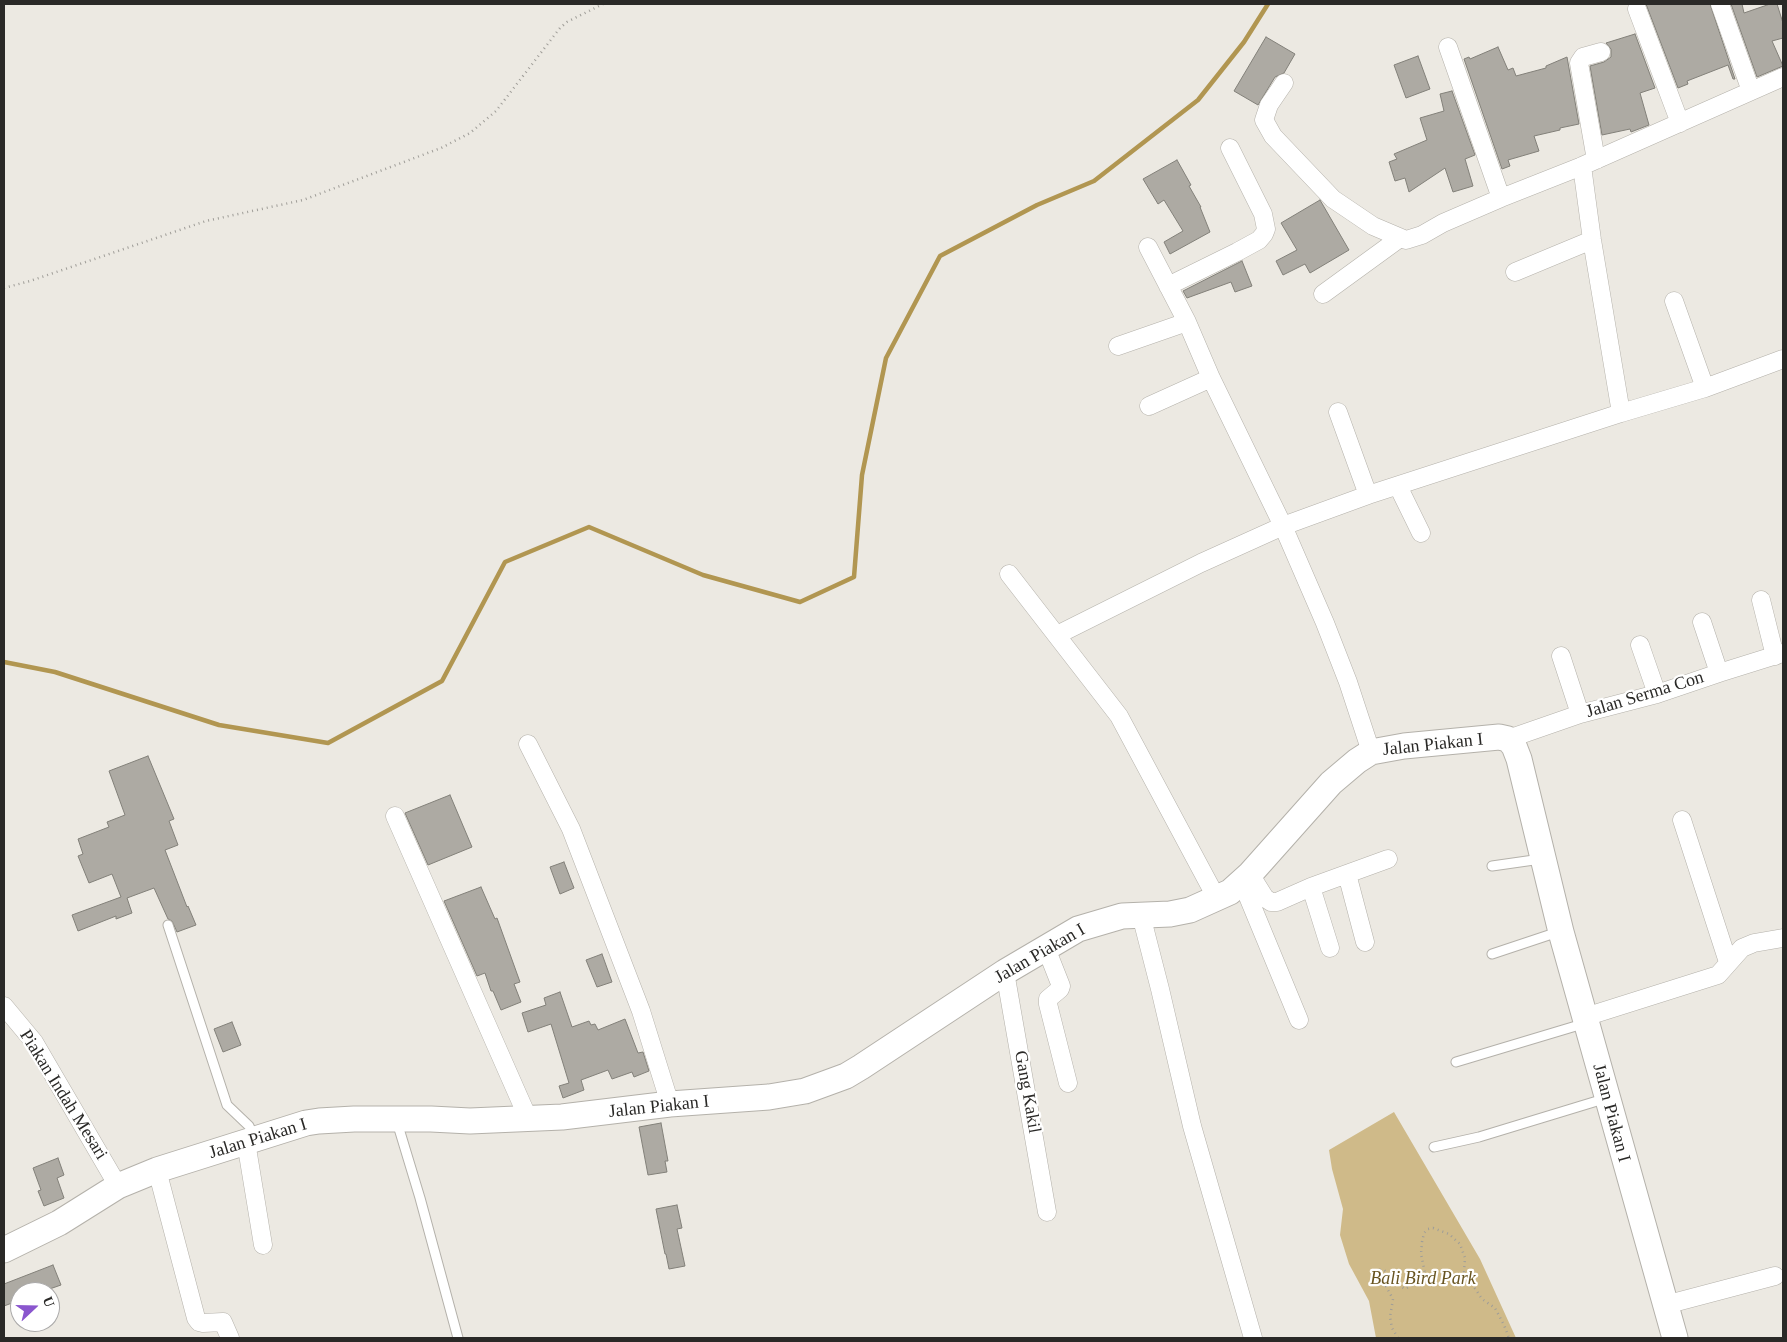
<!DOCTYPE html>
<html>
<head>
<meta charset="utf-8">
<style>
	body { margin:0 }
	#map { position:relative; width:1787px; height:1342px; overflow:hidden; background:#ece9e2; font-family:Georgia,serif }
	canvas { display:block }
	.frame { position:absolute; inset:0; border:5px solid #2a2927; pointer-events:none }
	.north { position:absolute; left:10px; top:1282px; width:50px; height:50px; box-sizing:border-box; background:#fff; border:1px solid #aaa9a9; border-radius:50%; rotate:69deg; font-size:14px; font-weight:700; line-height:20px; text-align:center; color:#2a2927 }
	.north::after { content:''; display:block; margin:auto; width:18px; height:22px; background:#8a56ce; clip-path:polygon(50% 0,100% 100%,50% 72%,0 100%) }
</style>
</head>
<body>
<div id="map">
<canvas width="1787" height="1342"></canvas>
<div class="frame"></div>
<div class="north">U</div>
</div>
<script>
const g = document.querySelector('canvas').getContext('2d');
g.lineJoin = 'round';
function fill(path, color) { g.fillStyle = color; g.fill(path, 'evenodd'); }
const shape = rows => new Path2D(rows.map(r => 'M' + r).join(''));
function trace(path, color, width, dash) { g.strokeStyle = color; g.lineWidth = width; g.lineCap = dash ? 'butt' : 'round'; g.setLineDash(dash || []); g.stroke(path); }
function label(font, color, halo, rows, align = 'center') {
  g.font = font + ' Georgia,serif'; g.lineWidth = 4.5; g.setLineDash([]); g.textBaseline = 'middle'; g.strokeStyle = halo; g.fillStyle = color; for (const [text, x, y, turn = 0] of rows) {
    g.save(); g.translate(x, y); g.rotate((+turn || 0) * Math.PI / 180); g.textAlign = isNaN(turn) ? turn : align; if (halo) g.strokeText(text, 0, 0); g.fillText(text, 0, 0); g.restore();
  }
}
const green = shape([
	[1394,1112,1480,1259,1516,1338,1376,1338,1369,1301,1349,1264,1340,1235,1343,1209,1332,1169,1329,1150]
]);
const stream = shape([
	[4,662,55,672,219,725,328,743,442,681,505,562,589,527,703,575,800,602,854,577,862,475,886,358,940,256,1037,205,1094,181,1198,100,1244,42,1268,4]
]);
const building = shape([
	[1646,4,1710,4,1735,79,1733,79,1728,65,1687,81,1688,84,1678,88,1646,4],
	[1731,4,1742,4,1744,13,1770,4,1777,4,1783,23,1783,38,1772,41,1783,66,1757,77,1731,4],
	[1635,34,1655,88,1640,93,1649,125,1631,132,1630,129,1602,135,1590,66,1604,62,1611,57,1611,49,1606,43,1635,34],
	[1266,37,1295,54,1284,73,1275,77,1258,105,1234,91,1266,37],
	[1498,47,1508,70,1513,68,1516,76,1546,68,1546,66,1567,57,1579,124,1560,128,1560,130,1534,136,1539,151,1508,160,1510,166,1502,169,1464,59,1469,57,1470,59,1498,47],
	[1418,56,1430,89,1406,98,1394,65,1418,56],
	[1452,91,1475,155,1465,159,1473,186,1453,192,1445,168,1409,192,1405,178,1395,181,1389,162,1397,159,1394,154,1427,140,1420,118,1444,111,1440,94,1452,91],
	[1177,160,1191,185,1189,186,1201,207,1200,207,1210,232,1170,254,1164,242,1183,231,1164,200,1158,204,1143,179,1177,160],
	[1320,200,1349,250,1310,273,1305,264,1283,275,1276,261,1297,250,1281,223,1320,200],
	[1242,261,1252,286,1235,292,1231,282,1187,298,1183,291,1242,261],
	[148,756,174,819,169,821,178,845,165,850,187,907,188,906,196,925,177,932,172,921,168,919,154,888,127,898,132,913,116,919,116,916,78,931,72,915,121,897,112,874,89,883,78,856,83,854,78,839,109,827,107,822,125,815,109,771,148,756],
	[450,795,472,847,428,865,405,813,450,795],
	[564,862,574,888,560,894,550,867,564,862],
	[481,887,495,919,497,918,520,982,514,984,521,1002,501,1010,493,991,491,991,485,973,477,976,444,901,481,887],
	[602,954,612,982,597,987,586,960,602,954],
	[560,992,572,1027,589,1021,591,1025,595,1024,598,1030,625,1019,638,1053,643,1052,649,1071,634,1077,632,1072,612,1079,608,1070,581,1080,584,1090,563,1098,559,1086,569,1083,551,1024,528,1032,522,1013,546,1005,544,998,560,992],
	[232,1022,241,1045,223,1052,214,1029,232,1022],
	[661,1123,668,1161,665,1161,667,1172,648,1175,639,1127,661,1123],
	[58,1158,64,1175,57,1178,64,1198,44,1206,38,1191,41,1190,33,1168,58,1158],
	[677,1205,682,1228,677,1229,685,1266,669,1269,666,1254,665,1254,656,1209,677,1205],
	[53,1265,61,1285,41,1292,20,1292,20,1300,4,1306,4,1284,53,1265]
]);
const path = shape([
	[4,288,30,281,206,221,303,200,441,148,470,133,496,111,560,28,567,22,603,4],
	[1398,1338,1392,1328,1390,1317,1393,1299,1378,1272,1381,1269,1384,1270,1400,1286,1405,1289,1412,1285,1425,1273,1421,1254,1422,1242,1424,1233,1428,1229,1433,1228,1449,1234,1460,1244,1465,1258,1464,1272,1482,1299,1495,1308,1504,1325,1509,1338]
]);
const lane = shape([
	[1492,866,1541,859],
	[168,925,227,1105,249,1126,254,1137],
	[1492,954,1558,932],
	[1456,1062,1586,1023],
	[397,1122,420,1198,458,1338],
	[1434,1147,1479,1137,1607,1098]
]);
const street = shape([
	[1720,4,1751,91],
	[1637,9,1680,123],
	[1448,47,1501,198],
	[1284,83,1269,105,1264,120,1273,136,1333,199,1373,226,1406,240,1422,235,1443,223,1501,198,1582,166,1783,77],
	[1596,160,1579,63,1583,57,1601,52],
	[1582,166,1592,240,1621,413],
	[1148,247,1187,322,1211,378,1283,526,1325,623,1348,682,1371,752],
	[1515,272,1592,240],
	[1168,286,1237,252,1259,240,1264,234,1266,229,1263,214,1230,148],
	[1323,294,1400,238],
	[1674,301,1705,388],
	[1118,346,1187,322],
	[1149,406,1211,378],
	[1338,412,1368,495],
	[1398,486,1421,533],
	[1009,574,1119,716,1217,899],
	[1761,600,1775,656],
	[1702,622,1719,673],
	[1057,635,1201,563,1283,526,1368,495,1621,413,1705,388,1783,359],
	[1640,645,1657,694],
	[1561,656,1580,714],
	[1508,739,1580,714,1657,694,1719,673,1783,653],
	[528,744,571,829,641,1011,670,1104],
	[395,816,528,1118],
	[1682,820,1728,962],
	[1250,874,1265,898,1271,902,1277,902,1311,887,1388,859],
	[1347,874,1365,942],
	[1242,882,1299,1020],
	[1311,887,1330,948],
	[1141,915,1160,989,1192,1126,1253,1338],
	[1046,948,1061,986,1060,989,1048,999,1048,1004,1068,1083],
	[1005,972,1047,1212],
	[4,1006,34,1042,118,1186],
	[1585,1017,1718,975,1742,948,1754,943,1783,938],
	[246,1142,263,1245],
	[157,1170,196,1318,199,1322,203,1323,223,1322,230,1338],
	[1665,1305,1775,1276]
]);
const secondary = shape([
	[4,1250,59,1223,118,1186,157,1170,306,1123,319,1121,354,1119,431,1119,470,1121,562,1117,670,1104,769,1097,805,1091,846,1076,861,1067,1005,972,1078,929,1122,916,1170,914,1190,910,1230,892,1250,874,1331,783,1357,761,1371,752,1404,746,1499,737,1508,739,1514,746,1519,759,1561,932,1675,1338]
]);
const streetNames = [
	["Jalan Serma Con",1645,695,-17],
	["Jalan Piakan I",1433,745,-6],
	["Jalan Piakan I",1040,954,-30],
	["Gang Kakil",1027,1092,80],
	["Piakan Indah Mesari",63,1095,58],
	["Jalan Piakan I",659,1107,-6],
	["Jalan Piakan I",1611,1113,75],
	["Jalan Piakan I",258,1139,-17]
];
const parkNames = [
	["Bali Bird Park",1423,1279]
];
fill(green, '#cfba89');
trace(stream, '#b19651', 4.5);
fill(building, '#adaaa3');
trace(building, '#828079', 1);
trace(lane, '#b4b1aa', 11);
trace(street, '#b4b1aa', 19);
trace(secondary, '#b4b1aa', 27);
trace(path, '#9f9d98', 2.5, [1, 4]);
trace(lane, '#fff', 9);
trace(street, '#fff', 18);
trace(secondary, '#fff', 25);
label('18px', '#2a2927', '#fff', streetNames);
label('italic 18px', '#685420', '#fff', parkNames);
</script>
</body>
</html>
